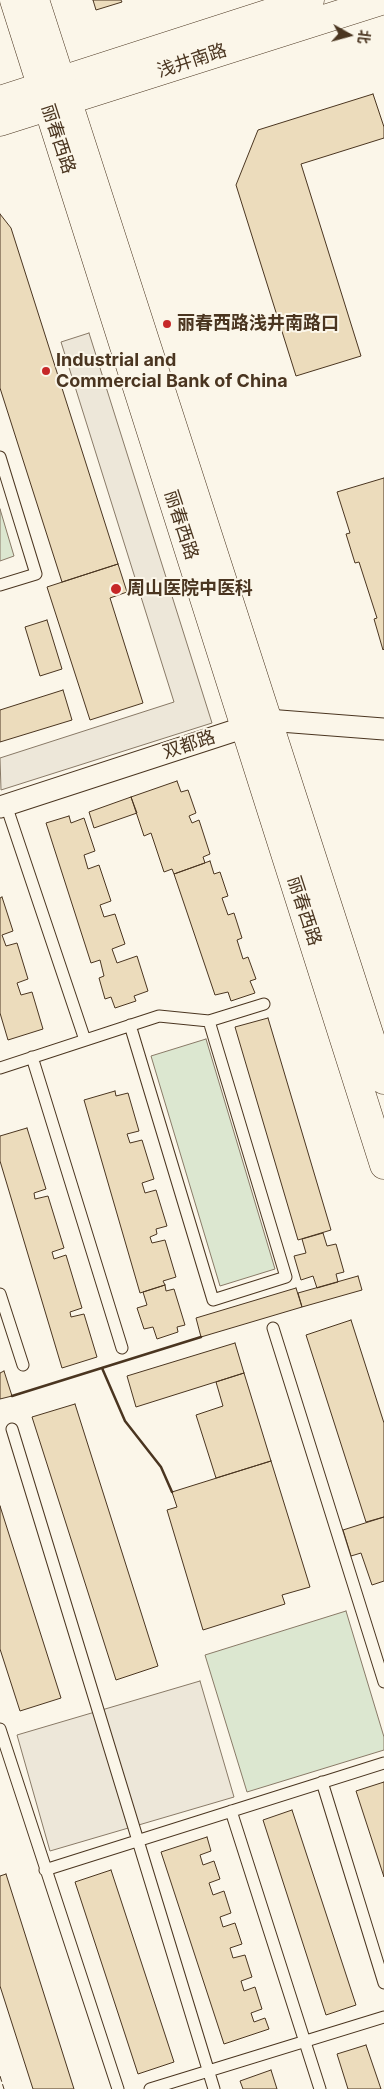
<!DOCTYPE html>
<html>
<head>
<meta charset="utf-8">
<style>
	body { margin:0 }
	#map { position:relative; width:384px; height:2089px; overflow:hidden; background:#fbf6e9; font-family:Inter,"Noto Sans SC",sans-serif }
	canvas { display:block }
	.north { position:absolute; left:324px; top:10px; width:50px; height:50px; -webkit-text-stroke:4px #fbf6e9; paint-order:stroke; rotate:97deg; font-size:14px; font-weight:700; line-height:20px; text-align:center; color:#4a3520 }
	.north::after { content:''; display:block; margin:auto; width:18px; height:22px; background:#4a3520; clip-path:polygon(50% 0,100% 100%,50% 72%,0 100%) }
</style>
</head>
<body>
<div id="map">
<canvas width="384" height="2089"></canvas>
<div class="north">北</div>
</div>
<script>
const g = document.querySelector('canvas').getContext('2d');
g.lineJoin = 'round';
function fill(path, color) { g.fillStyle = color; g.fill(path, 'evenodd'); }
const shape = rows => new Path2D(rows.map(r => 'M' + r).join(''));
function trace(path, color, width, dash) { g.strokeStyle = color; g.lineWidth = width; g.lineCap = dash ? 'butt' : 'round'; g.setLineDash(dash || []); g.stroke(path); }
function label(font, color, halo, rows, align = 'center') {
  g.font = font + ' Inter,"Noto Sans SC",sans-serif'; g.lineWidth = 4; g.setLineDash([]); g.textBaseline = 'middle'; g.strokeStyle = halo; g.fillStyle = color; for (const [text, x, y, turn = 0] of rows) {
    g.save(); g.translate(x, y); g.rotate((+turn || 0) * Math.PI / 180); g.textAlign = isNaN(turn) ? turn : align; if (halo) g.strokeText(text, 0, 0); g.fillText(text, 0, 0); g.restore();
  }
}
const green = shape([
	[0,509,14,556,0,561,0,509],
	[206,1039,275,1269,220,1286,151,1056,206,1039],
	[346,1611,384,1737,384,1750,247,1792,205,1655,346,1611]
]);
const parking = shape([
	[89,333,212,723,1,790,0,758,174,702,61,342,89,333],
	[200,1681,234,1797,50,1851,17,1735,200,1681]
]);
const building = shape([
	[93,0,121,0,122,2,96,10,93,0],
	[373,94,384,127,384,138,301,164,361,356,296,376,236,185,258,130,373,94],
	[0,214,11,228,118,564,62,582,0,388,0,214],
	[384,478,384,649,383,650,374,619,377,618,359,562,355,563,346,534,350,533,337,492,384,478],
	[118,564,127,592,110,598,143,703,90,720,47,587,118,564],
	[47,620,62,669,40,676,25,627,47,620],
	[63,690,72,720,0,742,0,710,63,690],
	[177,781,181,792,188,790,196,813,189,816,192,823,199,820,210,854,203,857,205,863,174,874,172,869,164,872,151,833,144,836,131,797,177,781],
	[131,797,137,813,94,828,89,812,131,797],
	[69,816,71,823,84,818,95,851,84,855,88,869,99,865,111,901,100,905,104,917,115,914,125,944,112,949,117,963,137,956,148,991,134,996,136,1001,115,1008,111,997,105,999,99,978,104,976,100,960,91,963,46,823,69,816],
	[210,861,214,874,220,872,228,896,222,898,228,915,234,913,242,938,237,940,243,959,248,957,256,979,250,981,255,993,231,1001,228,992,215,995,174,874,210,861],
	[2,897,13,931,2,935,6,946,17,943,28,979,17,983,21,995,32,992,43,1029,8,1040,0,1013,0,898,2,897],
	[268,1018,331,1230,298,1240,235,1027,268,1018],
	[115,1091,116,1096,128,1093,139,1131,127,1134,130,1143,142,1140,154,1179,142,1183,145,1193,156,1190,167,1226,156,1229,157,1234,150,1237,152,1243,165,1240,176,1277,163,1281,165,1285,140,1293,84,1100,115,1091],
	[27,1128,46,1189,34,1193,35,1199,48,1196,64,1248,52,1252,54,1259,66,1255,82,1308,70,1312,71,1317,84,1314,97,1357,62,1368,0,1161,0,1136,27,1128],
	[323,1233,327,1246,336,1244,344,1272,336,1274,338,1282,317,1288,313,1276,301,1280,294,1256,306,1253,302,1239,323,1233],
	[358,1276,362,1290,302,1307,298,1293,358,1276],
	[165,1285,166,1291,174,1289,185,1325,177,1327,178,1332,157,1339,153,1327,144,1329,137,1308,147,1305,143,1292,165,1285],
	[296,1288,302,1307,201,1337,196,1318,296,1288],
	[351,1320,384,1423,384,1517,366,1522,306,1335,351,1320],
	[235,1343,244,1373,136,1407,127,1376,235,1343],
	[4,1371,12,1396,0,1399,0,1373,4,1371],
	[244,1373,271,1461,216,1478,196,1415,223,1406,216,1382,244,1373],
	[75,1404,158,1666,116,1680,32,1417,75,1404],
	[271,1461,310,1587,282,1595,285,1604,203,1630,167,1510,177,1507,172,1492,271,1461],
	[0,1506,61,1698,20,1711,0,1649,0,1506],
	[384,1517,384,1581,372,1585,361,1553,351,1556,343,1530,384,1517],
	[384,1782,384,1877,356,1791,384,1782],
	[292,1810,356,2005,326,2015,263,1820,292,1810],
	[207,1837,211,1851,200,1855,203,1865,214,1861,220,1879,209,1883,213,1895,224,1891,231,1913,220,1917,223,1927,235,1923,242,1944,230,1948,233,1958,245,1955,252,1977,241,1981,244,1991,255,1987,262,2009,251,2013,254,2022,265,2018,269,2029,224,2044,161,1852,207,1837],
	[111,1870,174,2062,138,2074,75,1882,111,1870],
	[6,1874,74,2089,33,2089,0,1986,0,1876,6,1874],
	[366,2045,381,2089,348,2089,337,2054,366,2045],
	[271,2070,277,2089,243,2089,240,2081,271,2070]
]);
const service = shape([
	[0,457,36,574,0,585],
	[6,805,85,1040],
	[130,1025,213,1300,286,1277,209,1021],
	[32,1057,122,1348],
	[0,1068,159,1016,209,1021,264,1004],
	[0,1294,23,1365],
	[273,1328,384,1682],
	[12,1429,214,2089],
	[0,1729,118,2089],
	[322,1782,384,1983],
	[231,1811,320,2089],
	[45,1870,384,1763],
	[150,2089,384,2017]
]);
const minor = shape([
	[0,807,267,720,384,729]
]);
const tertiary = shape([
	[0,100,310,0],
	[0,122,384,0]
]);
const secondary = shape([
	[14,0,384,1165],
	[35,0,384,1080]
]);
const fence = shape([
	[0,2076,4,2089]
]);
const wall = shape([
	[102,1368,125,1421,161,1467,172,1492],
	[12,1396,201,1337]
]);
const markers = [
	[167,324,5,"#c62828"],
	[46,371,5,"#c62828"],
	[116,589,6,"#c62828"]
];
const streetNames = [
	["浅井南路",192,61,-18],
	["丽春西路",58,139,72],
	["丽春西路",181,525,72],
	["双都路",189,745,-18],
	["丽春西路",304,911,72]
];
const poiNames = [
	["丽春西路浅井南路口",177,324],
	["Industrial and",56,361],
	["Commercial Bank of China",56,382],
	["周山医院中医科",127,589]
];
fill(green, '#dce7d0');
trace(green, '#887966', 1);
fill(parking, '#ede7d9');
trace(parking, '#887966', 1);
fill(building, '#ecdcbc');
trace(building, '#4a3520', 1);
trace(service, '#4a3520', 13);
trace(minor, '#4a3520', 23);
trace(tertiary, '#4a3520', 29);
trace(secondary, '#4a3520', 29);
trace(service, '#fbf6e9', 11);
trace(minor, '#fbf6e9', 21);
trace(tertiary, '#fbf6e9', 28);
trace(secondary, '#fbf6e9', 28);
trace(fence, '#4a3520', 1, [6, 2.5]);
trace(wall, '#4a3520', 2.5);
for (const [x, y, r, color] of markers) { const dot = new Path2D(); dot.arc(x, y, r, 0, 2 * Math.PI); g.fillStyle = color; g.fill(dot); trace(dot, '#fbf6e9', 2); }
label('18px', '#4a3520', '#fbf6e9', streetNames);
label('bold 18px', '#4a3520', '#fbf6e9', poiNames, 'left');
</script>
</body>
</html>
